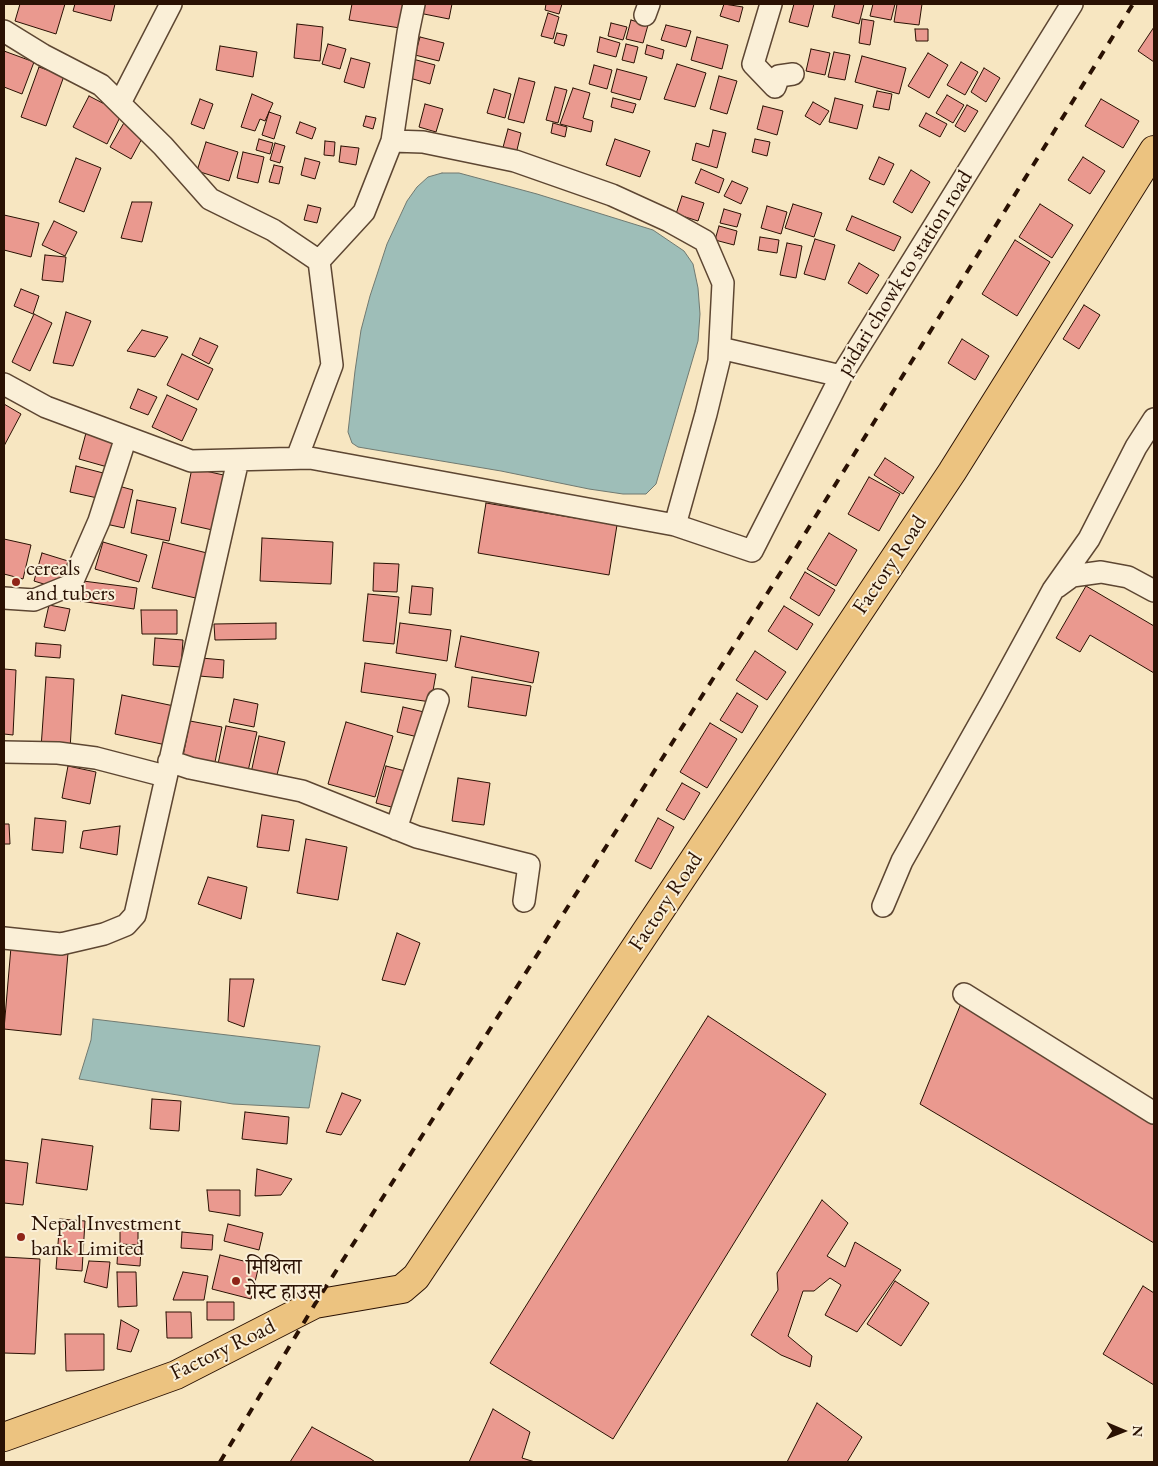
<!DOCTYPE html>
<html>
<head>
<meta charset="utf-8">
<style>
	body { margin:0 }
	#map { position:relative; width:1158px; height:1466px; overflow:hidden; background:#f7e6c1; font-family:"EB Garamond",serif }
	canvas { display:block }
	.frame { position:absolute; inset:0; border:5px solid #2a1103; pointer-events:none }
	.north { position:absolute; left:1098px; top:1406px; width:50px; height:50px; -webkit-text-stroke:4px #faefd7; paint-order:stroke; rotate:91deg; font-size:14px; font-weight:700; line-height:20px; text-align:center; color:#2a1103 }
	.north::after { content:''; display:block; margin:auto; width:18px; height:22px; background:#2a1103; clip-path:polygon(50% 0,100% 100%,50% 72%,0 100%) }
</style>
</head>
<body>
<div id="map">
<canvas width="1158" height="1466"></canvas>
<div class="frame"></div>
<div class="north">N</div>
</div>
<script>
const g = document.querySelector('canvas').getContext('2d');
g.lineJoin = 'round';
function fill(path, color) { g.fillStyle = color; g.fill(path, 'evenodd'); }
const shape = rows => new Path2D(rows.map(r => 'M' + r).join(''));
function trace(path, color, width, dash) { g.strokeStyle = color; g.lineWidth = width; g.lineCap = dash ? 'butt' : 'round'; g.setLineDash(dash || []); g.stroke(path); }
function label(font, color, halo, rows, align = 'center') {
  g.font = font + ' "EB Garamond","Noto Serif Devanagari",serif'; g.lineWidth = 4; g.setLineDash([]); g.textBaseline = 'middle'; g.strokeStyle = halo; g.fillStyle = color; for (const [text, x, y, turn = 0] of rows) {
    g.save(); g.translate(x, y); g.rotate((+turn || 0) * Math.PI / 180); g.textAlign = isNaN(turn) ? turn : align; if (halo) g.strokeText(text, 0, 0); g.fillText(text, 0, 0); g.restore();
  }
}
const water = shape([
	[442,173,459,173,537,194,653,230,684,251,693,264,698,288,700,314,698,341,656,484,646,494,623,494,589,489,501,471,358,447,352,443,348,432,355,371,361,330,370,296,387,244,407,201,417,187,428,177,442,173],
	[93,1019,320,1046,309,1108,233,1104,79,1079,91,1040,93,1019]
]);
const building = shape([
	[20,4,65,4,56,34,15,21,20,4],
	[75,4,115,4,111,21,73,11,75,4],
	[352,4,405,4,400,28,349,20,352,4],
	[421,4,452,4,449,19,419,13,421,4],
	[546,4,562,4,559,14,545,10,546,4],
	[724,4,743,7,739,22,720,16,724,4],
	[794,4,814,4,808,27,789,22,794,4],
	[835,4,864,4,859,24,832,17,835,4],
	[873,4,895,4,891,20,870,16,873,4],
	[897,4,922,4,919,25,894,22,897,4],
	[548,13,559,17,553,39,541,36,548,13],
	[862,19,874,21,870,45,859,43,862,19],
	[631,20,648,25,643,43,626,39,631,20],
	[611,23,627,27,623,40,608,36,611,23],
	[297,24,323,27,320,61,294,58,297,24],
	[666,25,691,31,686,47,661,40,666,25],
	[1154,27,1154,62,1138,51,1154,27],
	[915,29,928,29,928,41,916,41,915,29],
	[557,33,567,35,564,46,554,43,557,33],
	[420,37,444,43,439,61,415,55,420,37],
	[600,37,620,43,616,57,597,52,600,37],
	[697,37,728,45,722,69,691,60,697,37],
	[328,44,346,49,340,69,322,64,328,44],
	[626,44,638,47,634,63,622,60,626,44],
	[647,45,664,50,662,59,645,54,647,45],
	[220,46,257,52,253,77,216,70,220,46],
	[811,49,830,53,825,75,806,71,811,49],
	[4,51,34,62,22,94,4,87,4,51],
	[834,52,850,55,845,80,828,77,834,52],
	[928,53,948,65,929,98,908,86,928,53],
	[862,56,906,68,899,94,855,82,862,56],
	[351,58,370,63,364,88,344,82,351,58],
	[409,58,435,65,430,84,403,76,409,58],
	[961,62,978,72,965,95,947,85,961,62],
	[677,64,706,73,695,107,664,99,677,64],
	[594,65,612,70,607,89,589,84,594,65],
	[39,67,64,76,46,126,21,117,39,67],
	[984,68,1000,78,986,102,971,92,984,68],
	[617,69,647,77,640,100,611,92,617,69],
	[719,76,737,81,727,114,710,109,719,76],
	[519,78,535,82,524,123,508,119,519,78],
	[555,87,567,90,558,123,546,120,555,87],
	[573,88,590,93,583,118,593,121,591,132,560,124,573,88],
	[494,89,511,94,505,118,487,113,494,89],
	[877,91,892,94,889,110,873,107,877,91],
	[252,94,273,103,265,121,260,119,255,131,241,127,252,94],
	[947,95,964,105,953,123,936,113,947,95],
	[89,96,122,113,107,144,73,127,89,96],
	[613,98,636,104,633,113,611,107,613,98],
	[835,98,863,105,857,129,829,122,835,98],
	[200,99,213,104,204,129,191,124,200,99],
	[1101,99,1139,121,1123,148,1085,126,1101,99],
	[813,102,829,111,820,125,805,116,813,102],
	[425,104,443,109,436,132,419,127,425,104],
	[967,105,978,111,965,132,955,126,967,105],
	[763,106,783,111,777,135,757,129,763,106],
	[269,112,281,116,274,139,262,135,269,112],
	[926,113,947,124,940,137,919,126,926,113],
	[366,116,376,118,373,129,363,126,366,116],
	[125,121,145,133,131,159,110,147,125,121],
	[300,122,316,128,312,139,296,133,300,122],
	[553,123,567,127,565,137,551,133,553,123],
	[508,129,521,133,516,154,502,151,508,129],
	[713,130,726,133,717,168,692,160,696,143,709,147,713,130],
	[259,139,273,143,270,154,256,150,259,139],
	[615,139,650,151,640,177,606,165,615,139],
	[755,139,770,142,767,156,752,152,755,139],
	[325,141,335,142,334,156,324,155,325,141],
	[206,142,238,152,229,181,197,171,206,142],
	[275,143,285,146,280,163,270,160,275,143],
	[341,146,359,148,356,165,339,162,341,146],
	[243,152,264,157,258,183,237,178,243,152],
	[879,157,894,164,884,185,869,179,879,157],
	[1083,157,1105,171,1090,194,1068,180,1083,157],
	[76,158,101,168,84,212,59,202,76,158],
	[305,158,320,162,315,179,301,175,305,158],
	[274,165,283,167,279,184,269,182,274,165],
	[701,169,724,179,719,193,695,183,701,169],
	[911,170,930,182,912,213,893,202,911,170],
	[732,181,748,188,741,204,724,196,732,181],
	[682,196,704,203,698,221,676,214,682,196],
	[132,202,152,202,142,242,121,238,132,202],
	[793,204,822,213,814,237,785,228,793,204],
	[1040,204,1073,225,1052,258,1019,237,1040,204],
	[308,205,321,208,317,223,304,220,308,205],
	[767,206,787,212,781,234,761,228,767,206],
	[724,209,741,214,737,227,720,223,724,209],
	[4,215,39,223,31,257,4,250,4,215],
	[852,216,901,237,894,251,846,230,852,216],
	[54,221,77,232,65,256,42,245,54,221],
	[719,226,737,231,734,245,715,240,719,226],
	[760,237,779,240,777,253,758,250,760,237],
	[815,239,835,245,825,280,804,274,815,239],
	[1015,240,1050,262,1017,316,982,294,1015,240],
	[787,243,802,246,796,278,780,275,787,243],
	[45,255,66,257,63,282,42,280,45,255],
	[859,263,879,275,867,294,848,283,859,263],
	[21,289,39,296,33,314,14,306,21,289],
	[1084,305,1100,315,1079,349,1063,339,1084,305],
	[66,312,91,321,73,366,53,363,66,312],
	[34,314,52,323,30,371,12,362,34,314],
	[142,330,168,337,155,357,127,351,142,330],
	[200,338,218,346,209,364,192,355,200,338],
	[962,339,989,356,975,380,948,363,962,339],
	[182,354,213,369,198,400,167,385,182,354],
	[138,389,157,397,148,415,130,408,138,389],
	[167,395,197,409,182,441,152,427,167,395],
	[4,404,21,414,4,446,4,404],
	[86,433,119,442,111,468,79,459,86,433],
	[885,458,914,477,903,494,874,475,885,458],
	[76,466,107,474,102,499,70,492,76,466],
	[192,468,228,476,217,531,181,523,192,468],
	[869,477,900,494,879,531,848,514,869,477],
	[115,485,133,490,124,528,106,524,115,485],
	[137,500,176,508,169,541,131,533,137,500],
	[486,503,617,525,609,575,478,553,486,503],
	[829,533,857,550,836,586,807,569,829,533],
	[262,538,333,542,331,584,260,581,262,538],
	[4,539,31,545,23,579,4,574,4,539],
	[103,542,147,555,139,582,95,569,103,542],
	[163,542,211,554,200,599,152,588,163,542],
	[42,553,68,561,60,589,34,581,42,553],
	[374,563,399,564,397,592,373,591,374,563],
	[805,572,835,590,819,616,790,598,805,572],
	[83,581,137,588,134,609,80,601,83,581],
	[412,586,433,588,431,615,409,613,412,586],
	[1086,586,1154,626,1154,673,1090,635,1080,652,1056,638,1086,586],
	[368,594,399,597,394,644,363,641,368,594],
	[49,605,70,609,65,631,44,627,49,605],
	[784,606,813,624,797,650,768,631,784,606],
	[141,610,177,610,177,634,142,634,141,610],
	[276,623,276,639,215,640,214,624,276,623],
	[400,623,451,630,447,661,396,653,400,623],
	[461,636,539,652,533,683,455,667,461,636],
	[155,638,183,640,181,667,153,665,155,638],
	[36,643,61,645,60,658,35,656,36,643],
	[755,651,786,672,767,700,736,680,755,651],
	[201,658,224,660,223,678,199,676,201,658],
	[365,663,436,674,431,702,361,692,365,663],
	[4,669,16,670,13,735,4,734,4,669],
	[46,677,74,679,70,750,41,748,46,677],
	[472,677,531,686,526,716,468,707,472,677],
	[737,693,758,706,742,733,720,720,737,693],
	[122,695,174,706,166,745,115,734,122,695],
	[234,699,258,704,254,727,229,722,234,699],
	[403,707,424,712,418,737,397,732,403,707],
	[190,721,222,727,215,762,183,756,190,721],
	[346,722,393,736,375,797,328,784,346,722],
	[710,723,737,739,707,788,680,772,710,723],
	[226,726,257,732,248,771,218,764,226,726],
	[259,736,285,742,276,779,251,773,259,736],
	[68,766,96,772,90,804,62,798,68,766],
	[386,766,409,772,399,809,376,803,386,766],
	[458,778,490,783,484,825,452,821,458,778],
	[682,783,700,793,684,820,666,810,682,783],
	[262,815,294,820,289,851,257,847,262,815],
	[35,818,66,821,63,853,32,850,35,818],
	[658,818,674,827,651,869,635,861,658,818],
	[4,824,9,824,10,844,4,844,4,824],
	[120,826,117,855,80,848,83,831,120,826],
	[306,839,347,847,338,900,297,893,306,839],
	[208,877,247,887,241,919,198,904,208,877],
	[397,933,420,943,405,985,382,980,397,933],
	[11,947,68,953,61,1035,4,1029,11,947],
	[230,979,254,979,244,1027,228,1021,230,979],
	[962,1001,1154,1122,1154,1243,920,1104,962,1001],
	[708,1016,826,1094,613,1439,490,1363,708,1016],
	[342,1093,361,1100,341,1135,326,1132,342,1093],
	[152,1099,181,1101,179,1131,150,1129,152,1099],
	[245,1112,289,1117,287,1144,242,1139,245,1112],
	[42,1139,93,1146,87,1190,36,1183,42,1139],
	[4,1160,28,1163,23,1205,4,1203,4,1160],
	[257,1169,292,1179,281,1195,255,1196,257,1169],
	[207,1190,240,1190,240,1216,209,1211,207,1190],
	[822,1200,848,1223,827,1256,845,1267,855,1242,901,1270,857,1332,825,1315,841,1285,830,1278,814,1291,803,1291,788,1336,812,1356,810,1367,781,1355,751,1335,778,1290,777,1273,822,1200],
	[60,1219,85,1221,82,1271,56,1269,60,1219],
	[228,1224,263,1233,259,1250,224,1241,228,1224],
	[120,1227,138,1227,138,1245,120,1244,120,1227],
	[182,1232,213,1235,212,1250,181,1248,182,1232],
	[118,1247,141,1249,140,1266,117,1264,118,1247],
	[220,1255,259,1265,251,1299,212,1289,220,1255],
	[4,1257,40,1259,35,1354,4,1353,4,1257],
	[89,1261,110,1262,107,1288,84,1282,89,1261],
	[117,1272,136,1272,137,1306,118,1307,117,1272],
	[183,1272,208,1276,204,1300,173,1300,183,1272],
	[895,1281,929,1303,901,1346,867,1324,895,1281],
	[1143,1286,1154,1293,1154,1385,1103,1354,1143,1286],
	[207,1302,234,1302,234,1320,207,1320,207,1302],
	[166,1312,191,1312,192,1338,167,1338,166,1312],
	[121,1320,139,1330,131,1352,117,1349,121,1320],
	[65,1334,104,1334,104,1370,66,1371,65,1334],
	[817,1403,862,1437,847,1462,787,1462,817,1403],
	[493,1409,530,1432,522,1458,535,1462,469,1462,493,1409],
	[312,1427,371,1459,375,1462,290,1462,312,1427]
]);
const minor = shape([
	[771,4,753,64,775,87,779,76,793,74],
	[645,15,649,4],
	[4,31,43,55,101,85,163,146,210,199,273,230,319,261,364,212,392,141,408,33,414,4],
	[120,103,171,4],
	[392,141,423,142,515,161,612,195,669,221,705,241,723,283,719,361,706,414,675,525],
	[720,348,841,376],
	[4,384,46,407,191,461,310,458,675,525,752,551,841,376,1072,4],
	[297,458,332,365,319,261],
	[1057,587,1072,576,1101,572,1128,577,1154,591],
	[4,598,34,600,71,585,99,521,126,437],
	[4,752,58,753,96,758,165,776],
	[169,761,190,768,302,791,417,837,529,865,524,901],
	[396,829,438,700],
	[883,906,902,861,993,700,1053,590,1089,539,1136,447,1154,419],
	[4,938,61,944,104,934,126,925,135,915,238,460],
	[964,994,1154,1113]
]);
const major = shape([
	[4,1437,176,1375,315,1304,402,1289,416,1277,952,472,1154,150]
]);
const rail = shape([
	[220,1462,315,1304,793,553,1133,4]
]);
const markers = [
	[16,582,5,"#8f2418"],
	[21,1237,5,"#8f2418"],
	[236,1281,5,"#8f2418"]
];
const streetNames = [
	["pidari chowk to station road",905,273,-58],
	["Factory Road",890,565,-56],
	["Factory Road",666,902,-56],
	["Factory Road",223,1350,-26]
];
const poiNames = [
	["cereals",26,569],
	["and tubers",26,594],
	["Nepal Investment",31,1224],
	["bank Limited",31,1249],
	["मिथिला",246,1268],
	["गेस्ट हाउस",246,1293]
];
fill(water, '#9ebeb8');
trace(water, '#707970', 1);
fill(building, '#ea998f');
trace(building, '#2a1103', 1);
trace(minor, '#5d4632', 24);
trace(major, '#2a1103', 30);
trace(minor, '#faefd7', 21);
trace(major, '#ecc380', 28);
trace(rail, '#2a1103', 4, [9, 9]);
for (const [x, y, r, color] of markers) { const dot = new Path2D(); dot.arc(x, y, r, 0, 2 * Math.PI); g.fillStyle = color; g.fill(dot); trace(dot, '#faefd7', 2); }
label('22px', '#2a1103', '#faefd7', streetNames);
label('22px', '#2a1103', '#faefd7', poiNames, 'left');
</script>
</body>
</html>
